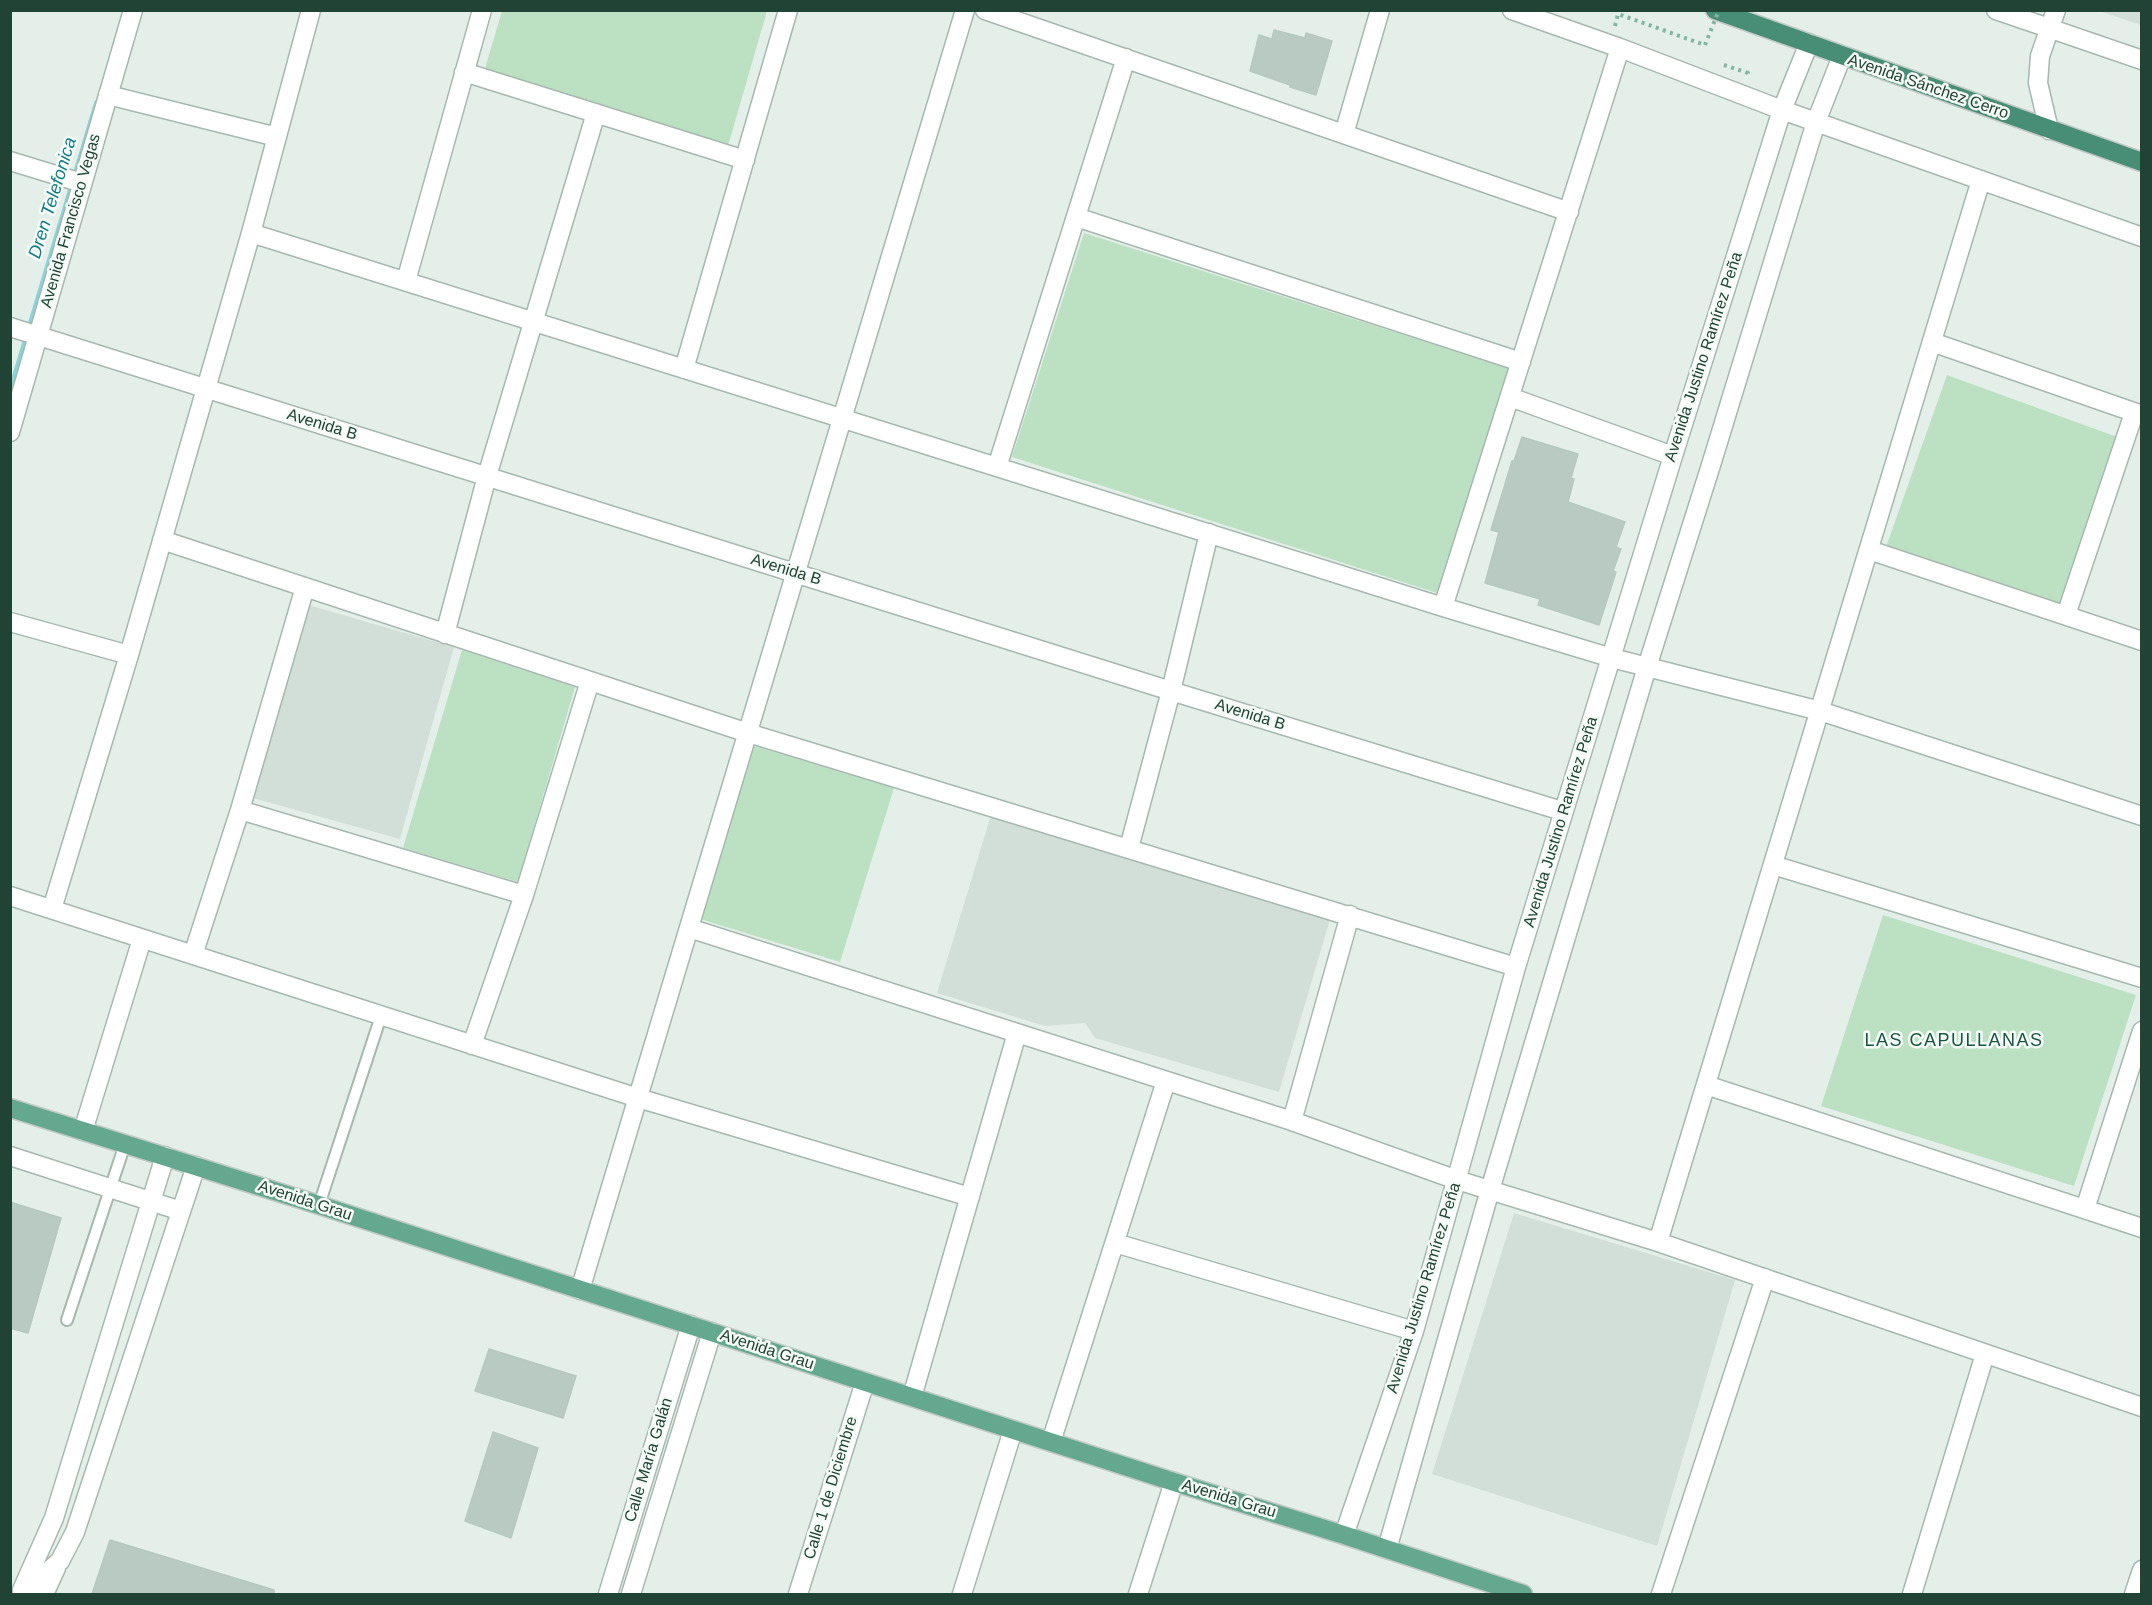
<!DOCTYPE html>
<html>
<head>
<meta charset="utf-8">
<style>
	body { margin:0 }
	#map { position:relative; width:2152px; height:1605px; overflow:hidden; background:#e4efe9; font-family:Arial,sans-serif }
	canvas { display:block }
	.frame { position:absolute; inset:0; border:12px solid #214336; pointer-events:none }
</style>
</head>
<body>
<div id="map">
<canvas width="2152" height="1605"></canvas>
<div class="frame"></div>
</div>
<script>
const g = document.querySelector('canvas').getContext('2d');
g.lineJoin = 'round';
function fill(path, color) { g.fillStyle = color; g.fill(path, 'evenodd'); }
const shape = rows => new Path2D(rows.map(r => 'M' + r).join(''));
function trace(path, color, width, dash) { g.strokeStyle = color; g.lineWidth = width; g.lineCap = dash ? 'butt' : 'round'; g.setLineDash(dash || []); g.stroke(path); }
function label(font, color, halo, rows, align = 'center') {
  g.font = font + ' Arial,sans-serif'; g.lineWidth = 5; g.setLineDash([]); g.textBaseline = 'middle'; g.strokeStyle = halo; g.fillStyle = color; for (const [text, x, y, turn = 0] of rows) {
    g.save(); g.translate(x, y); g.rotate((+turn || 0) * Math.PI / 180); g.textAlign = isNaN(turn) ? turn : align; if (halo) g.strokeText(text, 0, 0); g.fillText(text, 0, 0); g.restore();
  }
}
const built = shape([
	[2099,11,2141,11,2141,25],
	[308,605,454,647,400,839,253,798],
	[991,815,1331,916,1279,1092,1095,1038,1085,1023,1045,1026,937,993],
	[1514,1213,1735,1280,1657,1546,1432,1474]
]);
const green = shape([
	[502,11,767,11,728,146,483,75],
	[1084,233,1510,369,1437,593,1012,457],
	[1947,375,2117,437,2063,608,1886,547],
	[462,650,575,687,518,882,403,848],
	[754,746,894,788,840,962,700,919],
	[1883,915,2136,995,2074,1186,1821,1106]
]);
const stream = shape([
	[10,393,97,103]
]);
const building = shape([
	[1274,30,1305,38,1306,33,1332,41,1316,95,1290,87,1290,85,1250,71,1259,35,1272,39,1274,30],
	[1522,437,1578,454,1571,478,1574,479,1568,502,1625,522,1616,547,1621,549,1613,571,1616,572,1599,625,1538,605,1540,599,1485,583,1499,532,1491,530,1512,461,1514,461,1522,437],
	[10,1202,61,1218,28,1333,10,1328,10,1202],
	[489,1349,576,1376,563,1418,475,1391,489,1349],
	[493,1432,538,1448,511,1538,465,1521,493,1432],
	[110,1540,274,1590,274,1594,92,1594,110,1540]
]);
const path = shape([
	[1615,26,1618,14,1705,45],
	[1724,65,1748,73,1747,76]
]);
const service = shape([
	[319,1205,381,1016],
	[67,1320,125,1144]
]);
const minor = shape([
	[985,10,1569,212],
	[1512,10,1620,48,1782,110,2142,237],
	[1996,10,2142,60],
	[464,72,745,160],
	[108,95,277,137],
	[2049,130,2038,83,2040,56,2056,10],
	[1344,134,1380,10],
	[10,161,82,183],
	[1076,217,1521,362],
	[251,233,1443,607,1612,658,1820,711,2142,816],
	[406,281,482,10],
	[10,327,1171,691,1562,811],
	[1932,342,2142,415],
	[684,369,788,10],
	[1510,397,1673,456],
	[997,467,1126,58],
	[162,540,748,733,1516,967],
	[1869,550,2142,641],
	[1443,607,1620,48],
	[2066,615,2134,413],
	[10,622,129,655],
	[445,634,487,476,596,113],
	[240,810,524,895],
	[1129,848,1171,691,1209,533],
	[1773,865,2142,978],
	[10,896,638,1098,970,1197],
	[52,909,129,655,251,233,311,10],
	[689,928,1292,1121,1457,1180,1658,1242,2142,1407],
	[193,955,240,810,305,587],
	[472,1045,524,895,590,681],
	[1706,1085,2142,1228],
	[1292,1121,1350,915],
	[83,1131,142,939],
	[10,1156,181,1211],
	[2085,1209,2142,1031],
	[1658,1242,1981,180],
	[1115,1243,1414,1331],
	[580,1290,965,10],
	[912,1397,1017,1033],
	[1051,1442,1166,1081],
	[1344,1535,1414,1331,1516,967,1673,456,1782,110,1809,43],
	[1387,1549,1490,1190,1647,667,1711,465,1816,122,1842,56],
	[22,1590,54,1518,165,1156],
	[22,1594,60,1561,75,1532,196,1166],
	[44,1594,56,1568],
	[798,1594,865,1382],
	[962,1594,1013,1430],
	[1138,1594,1174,1482],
	[1661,1594,1765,1278],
	[1912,1594,1985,1354],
	[2134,1594,2142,1570]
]);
const tertiary = shape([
	[10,432,133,10],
	[608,1594,691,1325],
	[631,1594,712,1332]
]);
const primary = shape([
	[10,1108,319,1205,1174,1482,1344,1535,1523,1594]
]);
const trunk = shape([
	[1715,10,2142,162]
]);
const pathBridge = shape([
	[1705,45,1719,10]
]);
const streetNames = [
	["Avenida Sánchez Cerro",1928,87,19],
	["Avenida Francisco Vegas",71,221,-74],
	["Avenida Justino Ramírez Peña",1704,357,-72],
	["Avenida B",322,425,17],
	["Avenida B",786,570,17],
	["Avenida B",1250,715,17],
	["Avenida Justino Ramírez Peña",1561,822,-73],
	["Avenida Grau",305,1201,18],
	["Avenida Justino Ramírez Peña",1424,1288,-73],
	["Avenida Grau",767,1350,18],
	["Calle María Galán",649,1460,-73],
	["Calle 1 de Diciembre",831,1488,-73],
	["Avenida Grau",1229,1499,17]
];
const waterNames = [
	["Dren Telefonica",53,198,-73]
];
const neighbourhoodNames = [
	["LAS CAPULLANAS",1954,1041]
];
fill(built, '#d2dfd8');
fill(green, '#bce1c2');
trace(stream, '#88d4d8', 6);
fill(building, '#b9cac2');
trace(building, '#b6c9bf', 1.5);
trace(service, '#a6b8b0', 14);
trace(minor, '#a6b8b0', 21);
trace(tertiary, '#a6b8b0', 21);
trace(primary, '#c1cac7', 21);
trace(trunk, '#c1cac7', 21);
trace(path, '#82b5a0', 4, [3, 4.5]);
trace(service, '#fff', 10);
trace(minor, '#fff', 18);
trace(tertiary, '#fff', 18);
trace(primary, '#65a890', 18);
trace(trunk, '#488d76', 18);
trace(pathBridge, '#82b5a0', 4, [3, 4.5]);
label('16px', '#214336', '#f5fbf7', streetNames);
label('italic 18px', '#157d85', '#f5fbf7', waterNames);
g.letterSpacing = '1.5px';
label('18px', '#1b5742', '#f5fbf7', neighbourhoodNames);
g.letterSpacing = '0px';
</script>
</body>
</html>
